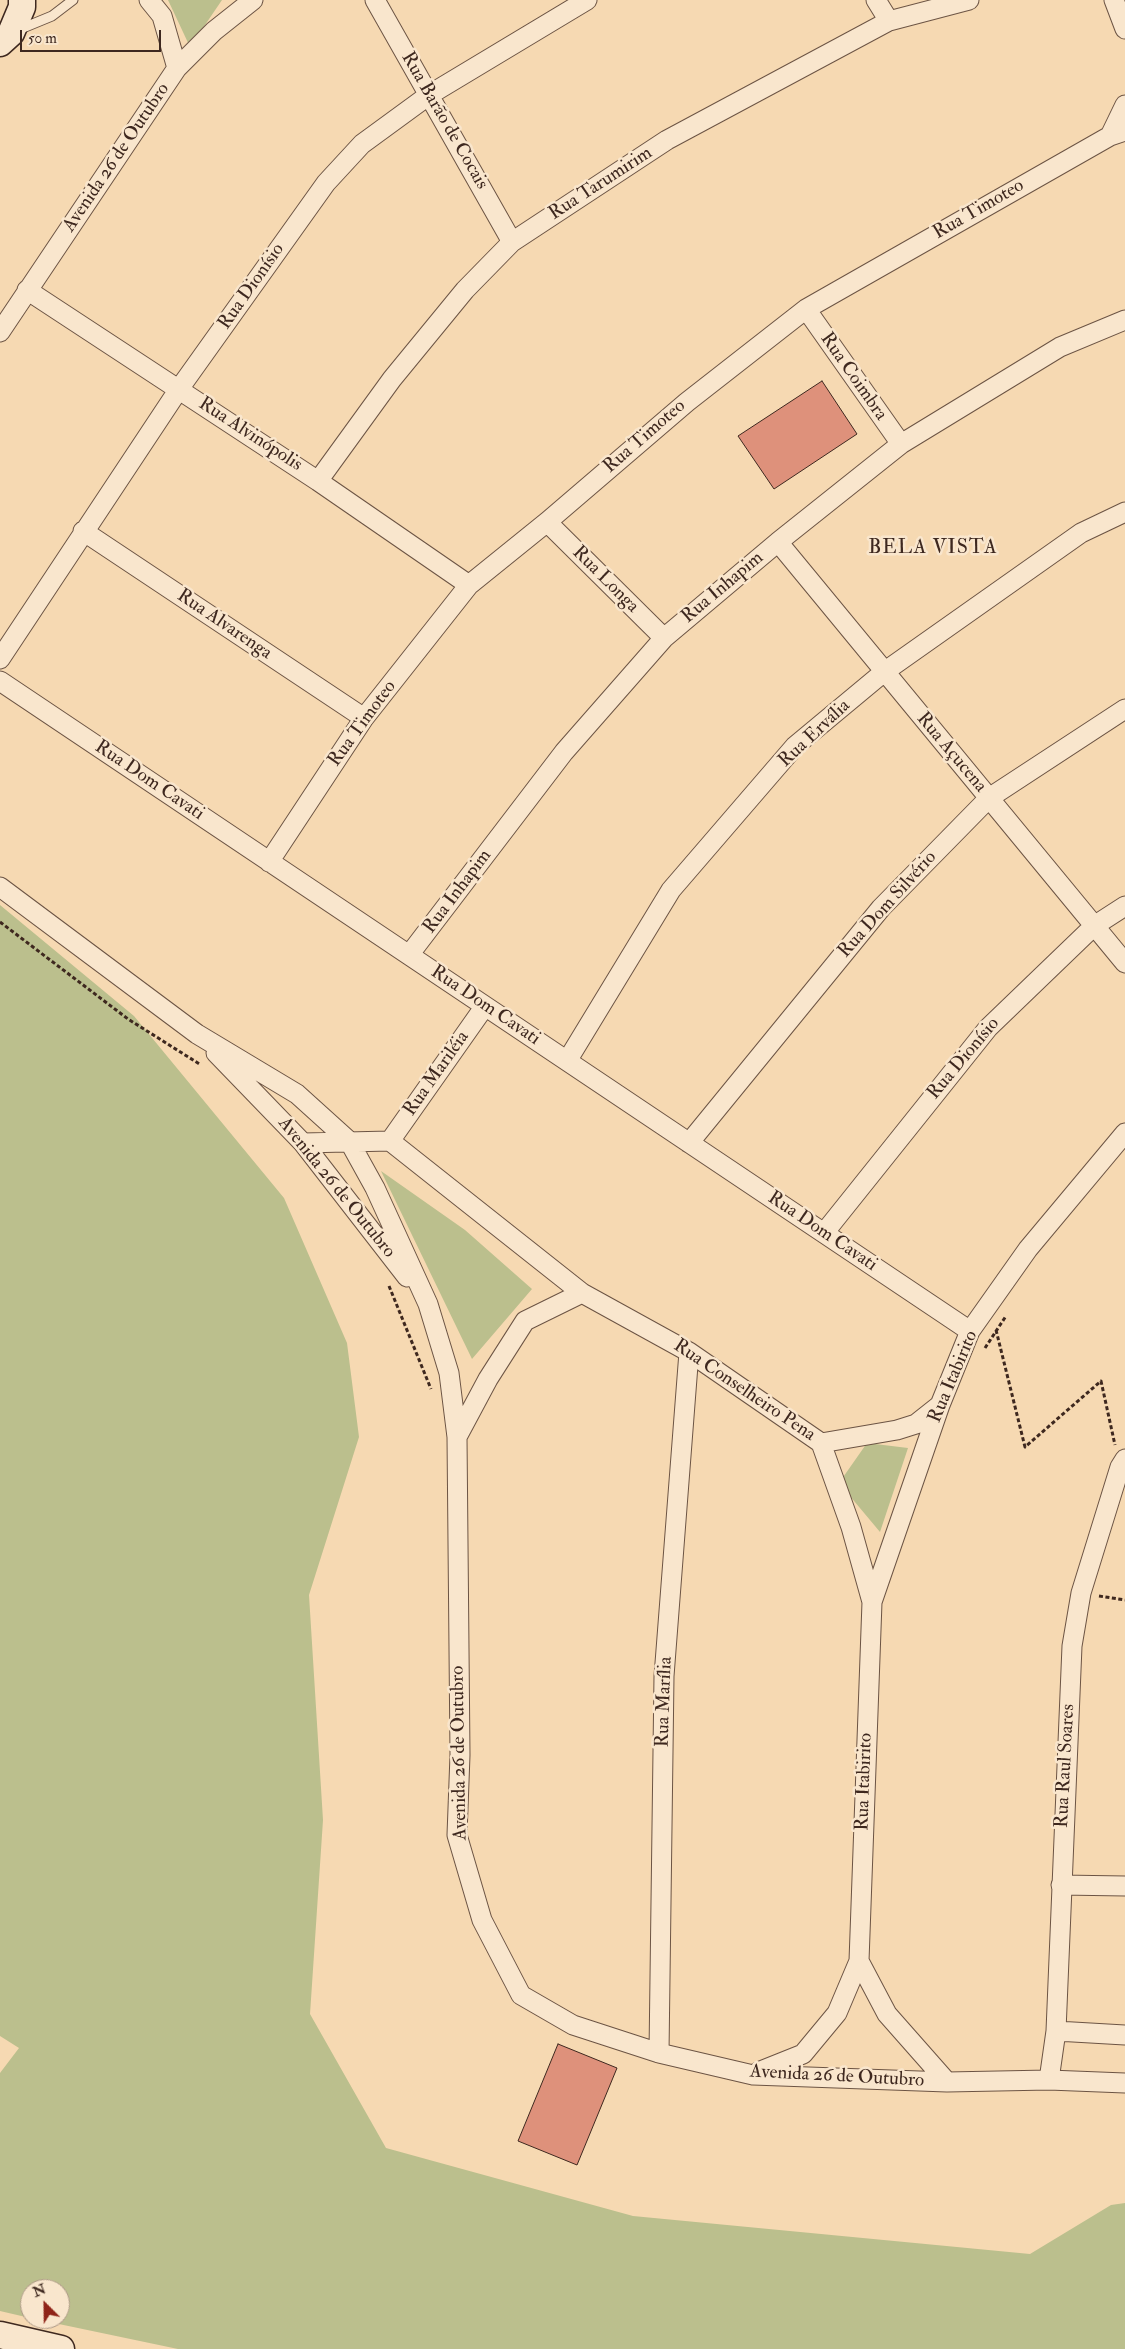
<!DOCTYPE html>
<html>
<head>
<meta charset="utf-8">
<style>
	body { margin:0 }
	#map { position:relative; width:1125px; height:2349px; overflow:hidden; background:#f6d9b2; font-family:"IM FELL Double Pica",serif }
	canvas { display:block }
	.north { position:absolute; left:20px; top:2279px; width:50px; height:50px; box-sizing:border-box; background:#f9e6cd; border:1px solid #ae9a87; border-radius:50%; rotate:337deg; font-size:14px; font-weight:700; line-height:20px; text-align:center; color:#3e281f }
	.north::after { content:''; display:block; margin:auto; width:18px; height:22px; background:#8f2418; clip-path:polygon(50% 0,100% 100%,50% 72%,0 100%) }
	.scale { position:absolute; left:20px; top:30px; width:141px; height:22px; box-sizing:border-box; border:2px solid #3e281f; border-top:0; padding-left:6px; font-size:15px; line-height:18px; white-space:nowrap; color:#3e281f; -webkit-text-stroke:4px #f9e6cd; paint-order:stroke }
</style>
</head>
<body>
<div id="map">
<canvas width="1125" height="2349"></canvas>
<div class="north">N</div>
<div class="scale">50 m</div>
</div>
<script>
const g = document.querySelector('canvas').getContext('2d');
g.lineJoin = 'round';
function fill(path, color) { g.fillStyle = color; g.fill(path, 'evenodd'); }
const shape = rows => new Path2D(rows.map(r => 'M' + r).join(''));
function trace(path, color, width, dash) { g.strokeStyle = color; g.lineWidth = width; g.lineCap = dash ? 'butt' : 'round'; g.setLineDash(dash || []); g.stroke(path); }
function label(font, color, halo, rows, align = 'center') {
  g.font = font + ' "IM FELL Double Pica",serif'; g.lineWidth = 5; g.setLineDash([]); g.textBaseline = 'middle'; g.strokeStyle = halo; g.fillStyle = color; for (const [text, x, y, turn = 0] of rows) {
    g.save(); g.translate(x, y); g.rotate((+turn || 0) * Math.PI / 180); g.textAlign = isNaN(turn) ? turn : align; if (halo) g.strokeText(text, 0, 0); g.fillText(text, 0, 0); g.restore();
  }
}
const green = shape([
	[168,0,222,0,190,47],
	[0,905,134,1016,284,1198,347,1343,359,1437,309,1595,323,1820,310,2014,386,2148,633,2216,1030,2254,1111,2205,1125,2203,1125,2349,178,2349,35,2319,60,2319,60,2289,30,2289,30,2318,0,2311,0,2073,19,2048,0,2036],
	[381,1171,465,1230,532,1289,472,1359],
	[867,1443,908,1448,880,1532,839,1483]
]);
const building = shape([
	[822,381,857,434,774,489,738,436,822,381],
	[558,2044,617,2068,577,2165,518,2141,558,2044]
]);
const path = shape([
	[0,922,128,1019,201,1065],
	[389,1286,431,1389],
	[996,1330,1025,1447,1101,1381,1115,1445],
	[985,1348,1006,1316],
	[1099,1596,1125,1600]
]);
const lane = shape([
	[18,30,52,16,73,0]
]);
const street = shape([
	[149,0,162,16,177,68],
	[375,0,512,242],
	[876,0,889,21],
	[1114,0,1125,29],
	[1110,136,1125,105],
	[27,290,318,481,469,585],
	[806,309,901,444],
	[0,332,177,68,214,31,253,0],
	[318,481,392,379,465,290,512,242,667,140,889,21,969,0],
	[547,522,664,638],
	[83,531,364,718],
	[778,542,1125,963],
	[0,659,179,389,326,183,362,144,429,95,587,0],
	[0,681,970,1331],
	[269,862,364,718,469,585,547,522,687,402,806,309,1110,136,1125,131],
	[0,887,197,1034,297,1094,349,1141,375,1188,428,1304,449,1373,457,1437,460,1755,457,1835,482,1920,521,1995,573,2025,659,2053,753,2075,947,2082,1049,2080,1125,2083],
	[409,955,564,752,664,638,778,542,901,444,1060,347,1125,320],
	[216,1053,303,1143,407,1277],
	[567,1061,671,890,795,746,884,672,1081,533,1125,512],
	[390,1141,485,1006],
	[303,1143,390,1141,582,1293,689,1352,821,1443,897,1430,916,1424,940,1405],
	[689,1143,881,908,989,798,1125,709],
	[824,1233,988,1028,1094,926,1125,906],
	[457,1437,488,1379,525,1321,582,1293],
	[821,1443,851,1527,872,1602],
	[1061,1885,1125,1886],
	[859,1961,887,2014,947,2082],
	[1056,2031,1125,2035],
	[659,2053,664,1676,689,1352],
	[758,2072,803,2054,837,2013,859,1961,872,1602,940,1405,970,1331,1028,1249,1125,1133],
	[1049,2080,1056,2031,1072,1646,1081,1593,1120,1467,1125,1459]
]);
const secondary = shape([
	[0,43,11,33,22,7,22,0],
	[0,2335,61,2349]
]);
const streetNames = [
	["Rua Barão de Cocais",444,121,60],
	["Avenida 26 de Outubro",117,158,-56],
	["Rua Tarumirim",601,184,-33],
	["Rua Timoteo",979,210,-30],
	["Rua Dionísio",252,287,-55],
	["Rua Coimbra",853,377,55],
	["Rua Alvinópolis",250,435,33],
	["Rua Timoteo",645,437,-41],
	["Rua Longa",605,580,45],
	["Rua Inhapim",723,588,-40],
	["Rua Alvarenga",224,625,34],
	["Rua Timoteo",363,724,-54],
	["Rua Ervália",815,734,-43],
	["Rua Açucena",951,753,50],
	["Rua Dom Cavati",149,781,34],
	["Rua Inhapim",458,892,-53],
	["Rua Dom Silvério",888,905,-48],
	["Rua Dom Cavati",485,1006,34],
	["Rua Dionísio",964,1059,-50],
	["Rua Mariléia",437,1074,-55],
	["Avenida 26 de Outubro",336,1188,51],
	["Rua Dom Cavati",822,1232,34],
	["Rua Itabirito",954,1377,-67],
	["Rua Conselheiro Pena",744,1391,34],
	["Rua Marília",665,1702,-88],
	["Avenida 26 de Outubro",460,1753,-91],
	["Rua Raul Soares",1066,1766,-87],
	["Rua Itabirito",865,1782,-88],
	["Avenida 26 de Outubro",837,2077,3]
];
const neighbourhoodNames = [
	["BELA VISTA",933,549]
];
fill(green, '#bbbf8d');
fill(building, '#de917b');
trace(building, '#3e281f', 1);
trace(lane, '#6c5444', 11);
trace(street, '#6c5444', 21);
trace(secondary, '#3e281f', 29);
trace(path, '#3e281f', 3, [4, 2.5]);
trace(lane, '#f9e6cd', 9);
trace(street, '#f9e6cd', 19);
trace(secondary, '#f9e6cd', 26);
label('19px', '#3e281f', '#f9e6cd', streetNames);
g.letterSpacing = '1px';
label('20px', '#3e281f', '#f9e6cd', neighbourhoodNames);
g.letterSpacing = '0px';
</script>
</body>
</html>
